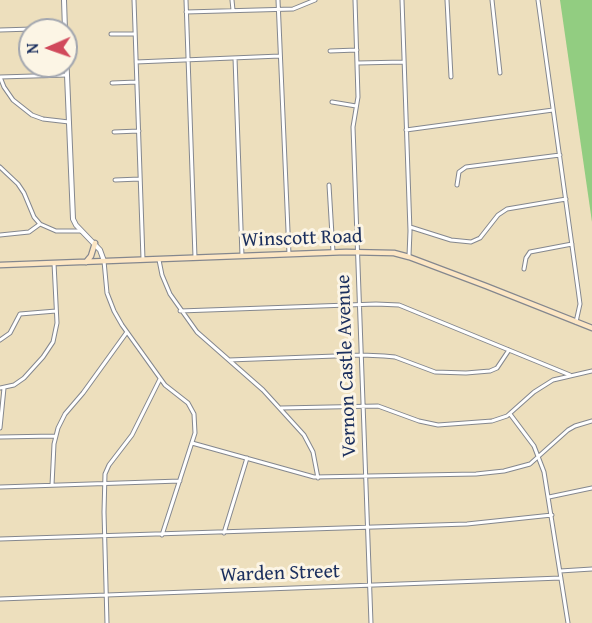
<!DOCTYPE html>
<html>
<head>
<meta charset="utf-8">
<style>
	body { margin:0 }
	#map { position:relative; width:592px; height:623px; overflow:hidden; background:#eddfbd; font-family:"Gentium Book Plus",serif }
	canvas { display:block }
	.north { position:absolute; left:18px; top:18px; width:60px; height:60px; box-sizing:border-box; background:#fcf5e5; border:2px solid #a2a6af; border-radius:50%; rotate:268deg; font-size:16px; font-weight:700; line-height:24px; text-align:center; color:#1b2f5e }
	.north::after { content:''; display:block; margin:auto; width:21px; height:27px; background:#d1495b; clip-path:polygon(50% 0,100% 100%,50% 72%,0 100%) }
</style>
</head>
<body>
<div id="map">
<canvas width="592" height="623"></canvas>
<div class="north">N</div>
</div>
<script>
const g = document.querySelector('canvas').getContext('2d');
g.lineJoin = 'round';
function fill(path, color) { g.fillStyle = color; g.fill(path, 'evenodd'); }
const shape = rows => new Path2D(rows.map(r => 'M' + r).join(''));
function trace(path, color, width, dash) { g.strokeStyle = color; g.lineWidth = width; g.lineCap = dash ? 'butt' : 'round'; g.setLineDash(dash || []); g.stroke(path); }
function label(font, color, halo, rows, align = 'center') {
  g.font = font + ' "Gentium Book Plus",serif'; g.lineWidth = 6; g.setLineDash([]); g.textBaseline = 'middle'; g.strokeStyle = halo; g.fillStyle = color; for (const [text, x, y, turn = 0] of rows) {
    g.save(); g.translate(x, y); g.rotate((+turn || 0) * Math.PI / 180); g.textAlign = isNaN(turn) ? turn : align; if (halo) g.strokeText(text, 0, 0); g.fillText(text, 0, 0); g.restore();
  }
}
const green = shape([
	[560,0,592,0,592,222]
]);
const minor = shape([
	[134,0,143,259],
	[186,0,195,257],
	[232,0,233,10],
	[278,0,289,254],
	[355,0,358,97,353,127,371,623],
	[402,0,410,231,409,256],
	[447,0,451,77],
	[492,0,500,73],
	[538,0,578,289,580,304,576,322],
	[186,12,293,9,315,0],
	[0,30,65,28],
	[111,34,135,34],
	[330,51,357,50],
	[235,58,242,256],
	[136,62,280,56],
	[358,63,404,62],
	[0,77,4,87,13,100,32,115,43,119,69,122],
	[0,77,67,75],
	[112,83,137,82],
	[332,102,356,106],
	[406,130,553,110],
	[114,132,139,131],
	[0,167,18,184,24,193,34,217,40,224,56,231,81,231],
	[115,180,140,179],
	[329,185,333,252],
	[457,185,459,172,466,167,560,155],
	[410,227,451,240,471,242,480,238,498,215,507,209,566,199],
	[0,235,29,232,40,224],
	[159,260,162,275,170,294,197,332,263,390,304,435,313,452,318,478],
	[104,261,107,293,114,311,122,325,165,385,188,403,194,414,195,433,162,535],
	[524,269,526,258,530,252,572,244],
	[180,311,376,304,399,305,570,375],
	[0,340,10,333,20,314,56,311],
	[229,360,362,355,384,356,395,357,435,372,466,373,490,371,497,368,509,350],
	[0,388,14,385,24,378,43,357,53,342,57,323,54,263],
	[281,408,378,406,419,421,438,425,492,421,507,416,534,392,553,380,592,371],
	[510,414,534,446,544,472,568,623],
	[0,428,4,388],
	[0,437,55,436],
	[192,443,314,477,476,474,504,471,530,464,568,430,575,426,592,421],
	[52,485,54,444,58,428,65,414,83,393,127,332],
	[0,487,180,481],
	[549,497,592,488],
	[224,533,247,458],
	[0,539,467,524,552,515],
	[560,571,592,569],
	[0,599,561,578],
	[107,623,104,512,105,474,109,465,132,435,160,379]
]);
const tertiary = shape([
	[64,0,65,30],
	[66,51,73,219,76,225,100,250,104,261]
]);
const secondary = shape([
	[86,262,91,256,95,243],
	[0,265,346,252,394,253,409,257,486,286,592,328]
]);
const streetNames = [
	["Winscott Road",302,239,-2],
	["Vernon Castle Avenue",347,366,-92],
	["Warden Street",280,574,-2]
];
fill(green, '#92cd81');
trace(minor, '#84878e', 5);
trace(tertiary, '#84878e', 6);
trace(secondary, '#84878e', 7);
trace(minor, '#fff', 3);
trace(tertiary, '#fff', 4);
trace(secondary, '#fce6c4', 4.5);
label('20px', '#1b2f5e', '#fcf5e5', streetNames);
</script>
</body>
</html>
